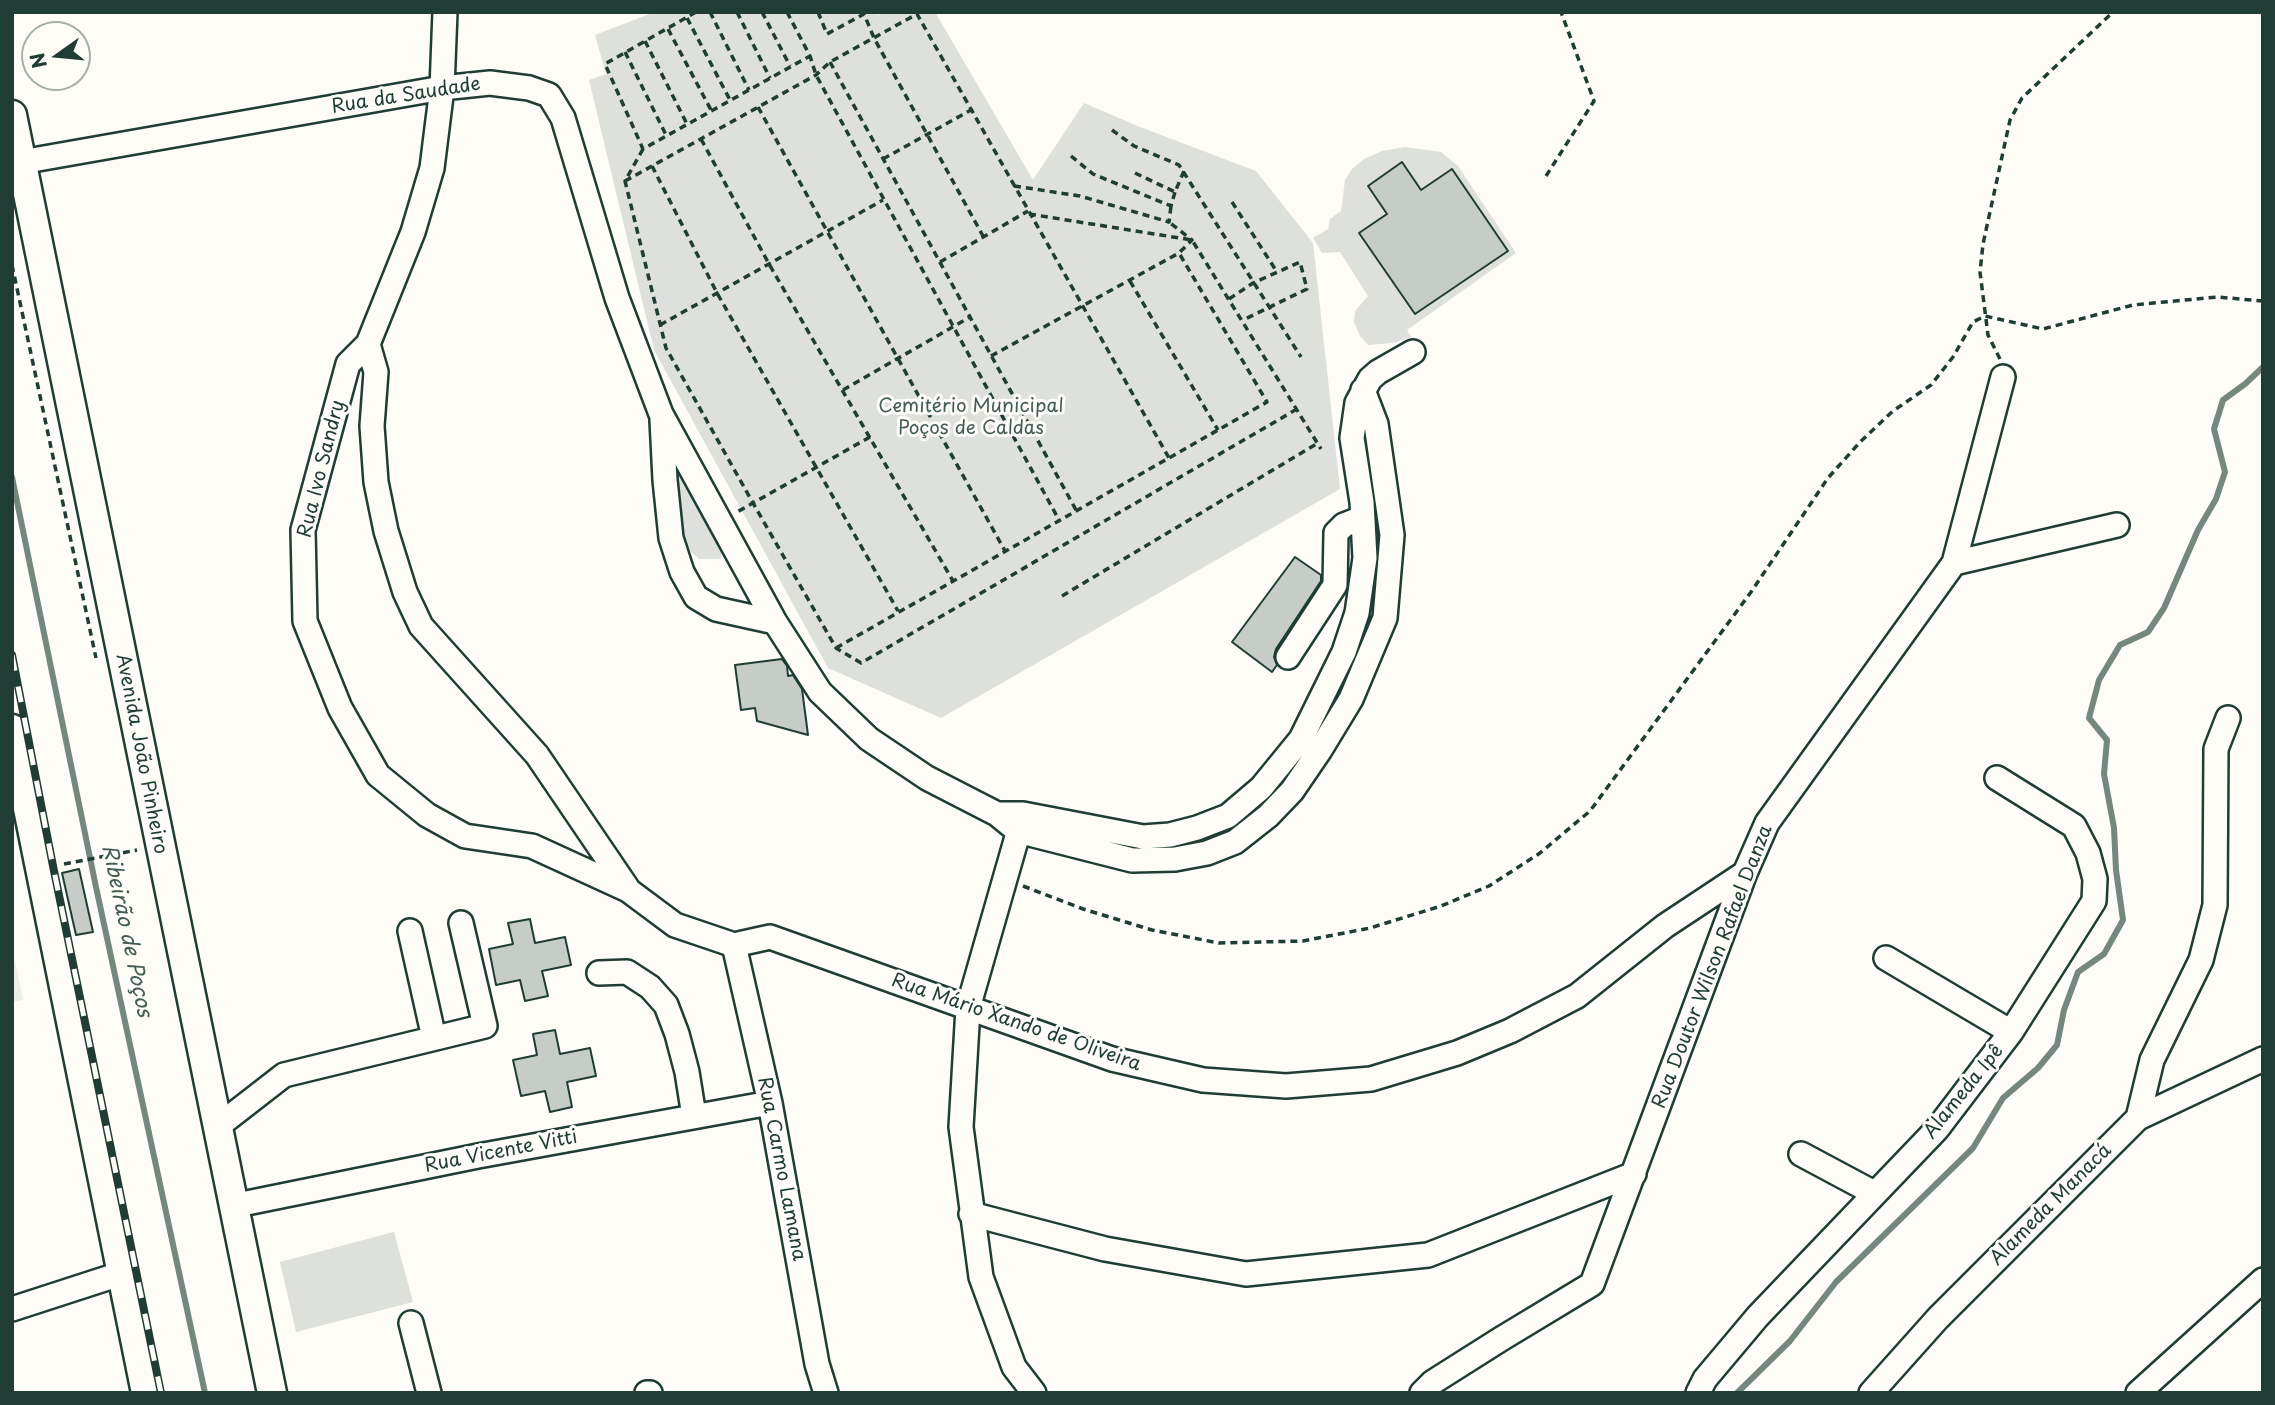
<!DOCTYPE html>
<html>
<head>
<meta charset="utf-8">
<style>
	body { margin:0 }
	#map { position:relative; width:2275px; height:1405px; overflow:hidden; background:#fdfcf7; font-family:"Playpen Sans",sans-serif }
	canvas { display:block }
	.frame { position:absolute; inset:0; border:14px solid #1f3d34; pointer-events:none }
	.north { position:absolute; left:21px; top:21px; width:70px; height:70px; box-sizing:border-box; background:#fdfcf7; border:2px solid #a4b0a9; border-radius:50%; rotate:255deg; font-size:19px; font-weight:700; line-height:28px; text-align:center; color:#1f3d34 }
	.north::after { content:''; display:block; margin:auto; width:24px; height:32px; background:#1f3d34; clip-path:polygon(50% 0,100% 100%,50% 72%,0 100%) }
</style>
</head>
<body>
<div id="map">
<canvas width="2275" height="1405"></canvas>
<div class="frame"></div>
<div class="north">N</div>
</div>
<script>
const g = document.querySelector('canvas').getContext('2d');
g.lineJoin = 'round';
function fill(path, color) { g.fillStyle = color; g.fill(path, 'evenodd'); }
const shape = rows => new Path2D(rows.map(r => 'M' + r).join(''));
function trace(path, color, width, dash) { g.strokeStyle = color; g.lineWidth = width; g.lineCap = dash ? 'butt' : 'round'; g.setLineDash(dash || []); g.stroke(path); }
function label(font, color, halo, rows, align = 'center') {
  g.font = font + ' "Playpen Sans",sans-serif'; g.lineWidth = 6; g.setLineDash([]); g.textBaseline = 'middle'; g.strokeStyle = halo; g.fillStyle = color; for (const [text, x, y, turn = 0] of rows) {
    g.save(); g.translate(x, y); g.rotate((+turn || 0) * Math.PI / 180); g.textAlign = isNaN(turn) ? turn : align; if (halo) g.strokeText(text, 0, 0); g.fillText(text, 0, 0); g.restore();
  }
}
const built = shape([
	[12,946,23,1000,12,1002]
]);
const green = shape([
	[655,12,875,12,878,15,884,12,935,12,1033,180,1084,103,1140,127,1256,171,1313,243,1340,489,941,718,828,668,654,350,589,80,606,74,595,35],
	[1405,147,1441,152,1458,166,1516,253,1407,330,1411,337,1393,343,1368,345,1360,336,1354,322,1355,311,1368,296,1340,252,1322,253,1313,238,1328,229,1330,219,1341,211,1345,180,1352,169,1364,159,1382,151],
	[686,472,722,540,721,559,699,559,687,548,681,524,675,475],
	[394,1232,413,1302,296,1332,280,1262]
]);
const stream = shape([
	[12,477,96,887,205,1393],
	[1737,1393,1790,1341,1836,1282,1973,1148,2003,1098,2038,1068,2057,1045,2064,1010,2078,972,2104,954,2123,920,2116,870,2114,828,2104,774,2107,740,2089,718,2099,680,2120,645,2148,632,2164,608,2198,530,2216,499,2225,472,2214,429,2223,400,2245,384,2263,367]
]);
const building = shape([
	[1402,162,1421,190,1452,169,1508,251,1415,314,1359,233,1387,214,1368,186,1402,162],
	[1295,557,1321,575,1321,581,1276,649,1274,657,1277,665,1272,672,1232,642,1295,557],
	[782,659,787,666,788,676,793,675,802,689,808,735,757,721,755,708,741,710,735,665,782,659],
	[79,869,93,932,76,935,62,873,79,869],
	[530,919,535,943,565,937,571,965,542,971,548,996,525,1001,520,980,496,985,489,949,513,944,508,923,530,919],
	[555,1030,560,1054,590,1048,596,1076,567,1082,572,1107,550,1112,545,1091,521,1096,513,1060,537,1055,533,1034,555,1030]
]);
const path = shape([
	[696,12,605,64,643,149,810,56],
	[710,12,749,90],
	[737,12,770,78],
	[762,12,790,66],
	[787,12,810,56,816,75,1059,520],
	[818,12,827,34,864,14,874,38,983,236],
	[687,18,730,100],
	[668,29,711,110],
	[645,41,687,124],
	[625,52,666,135],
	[830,62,1076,510],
	[758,107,1005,551],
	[1112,130,1134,146,1179,165,1301,357],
	[701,139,769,264,953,581],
	[643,149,625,181,666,348,753,503,737,512],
	[1071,156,1093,174,1171,206,1175,192],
	[883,159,971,110],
	[652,166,717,293,898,611],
	[1135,173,1175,192,1184,171],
	[1546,176,1594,101,1561,12],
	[625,181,816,75,830,62,917,14,1169,458],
	[1014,186,1080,196,1169,222,1171,206],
	[1232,202,1277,272],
	[1029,214,1192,240,1321,449],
	[940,262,1028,211],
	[12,265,96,658],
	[1130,281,1218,430],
	[1229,299,1253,283,1300,262,1307,289,1243,320],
	[660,325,883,200],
	[991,356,1179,253,1192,240,1169,222],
	[2000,359,1988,335,1980,272,1983,244,2010,120,2022,98,2113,12],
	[843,390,970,317],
	[870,437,753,503,836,648,861,663,1297,409],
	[1062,596,1318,443],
	[836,648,1267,402,1179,253],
	[64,864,137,850],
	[1023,886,1083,909,1152,930,1219,943,1303,941,1370,928,1441,906,1489,886,1540,853,1590,811,1751,592,1828,478,1860,442,1893,411,1931,385,1953,357,1973,322,1985,316,2043,329,2133,305,2217,297,2263,301]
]);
const minor = shape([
	[445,12,442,88,432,168,413,232,368,344,348,364,303,530,305,621,340,708,378,775,427,815,465,836,532,846,628,890,675,925,734,945,770,937,1112,1059,1203,1080,1286,1086,1371,1079,1457,1053,1510,1031,1577,996,1665,926,1745,873],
	[12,168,21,162,442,88,490,83,529,88,549,95,563,118,617,298,661,414,775,622,820,692,869,739,927,778,997,814,1018,831,1132,860,1175,859,1207,853,1235,842,1268,816,1292,791,1320,750,1351,699,1385,618,1392,535,1376,424,1363,390],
	[368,344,376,372,372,426,376,482,386,531,405,592,421,626,537,755,628,889],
	[662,420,665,480,671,538,682,572,696,597,716,609,775,622],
	[1954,563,2117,525],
	[1288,657,1335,585,1336,533,1344,525,1362,518],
	[997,814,1023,814,1143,837,1170,835,1197,828,1228,816,1261,788,1301,739,1344,652,1357,613,1365,558,1362,502,1352,438,1357,403,1370,379,1378,372,1413,352],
	[1023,816,968,1008,961,1127,981,1277,1014,1367,1034,1393],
	[410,931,434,1038],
	[734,945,770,1103,817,1364,826,1393],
	[1886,958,2011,1032],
	[599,973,627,972,650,987,666,1005,677,1034,687,1072,694,1116],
	[2138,1118,2152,1060,2201,960,2215,905,2216,749,2228,718],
	[217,1127,284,1075,485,1026,461,923],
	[1801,1154,1874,1193],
	[232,1206,478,1156,770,1103],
	[971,1214,1105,1249,1246,1274,1428,1255,1634,1174],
	[12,1309,123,1273],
	[411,1323,429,1393],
	[647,1393,650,1393],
	[1422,1393,1433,1382,1501,1339,1592,1284,1745,873,1767,823,1954,563,2003,377],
	[1698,1393,1705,1379,1758,1316,1937,1129,2011,1032,2094,901,2095,879,2088,853,2074,826,1997,778],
	[1871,1393,1938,1318,2138,1118,2263,1059],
	[2138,1393,2263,1280]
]);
const major = shape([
	[12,115,272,1393],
	[12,729,146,1393]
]);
const rail = shape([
	[12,655,53,866,161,1393]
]);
const streetNames = [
	["Rua da Saudade",406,96,-9],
	["Rua Ivo Sandry",322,469,-76],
	["Avenida João Pinheiro",141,754,79],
	["Rua Doutor Wilson Rafael Danza",1713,967,-69],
	["Rua Mário Xando de Oliveira",1016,1023,19],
	["Alameda Ipê",1964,1092,-51],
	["Rua Vicente Vitti",501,1152,-11],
	["Rua Carmo Lamana",781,1169,79],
	["Alameda Manacá",2051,1205,-45]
];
const parkNames = [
	["Cemitério Municipal",971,407],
	["Poços de Caldas",971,429]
];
const waterNames = [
	["Ribeirão de Poços",126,931,78]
];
fill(built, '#eceee9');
fill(green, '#dde0db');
trace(stream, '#75877f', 6);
fill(building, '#c6cdc7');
trace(building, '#1f3d34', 2);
trace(minor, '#1f3d34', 28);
trace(major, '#1f3d34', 33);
trace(path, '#1f3d34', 3.5, [7, 5]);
trace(minor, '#fdfcf7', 23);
trace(major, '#fdfcf7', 28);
trace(rail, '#1f3d34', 8);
trace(rail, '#fdfcf7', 5, [16]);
label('19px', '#1f3d34', '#fdfcf7', streetNames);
label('19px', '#455e55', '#fdfcf7', parkNames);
label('italic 21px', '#435c53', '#fdfcf7', waterNames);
</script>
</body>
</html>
